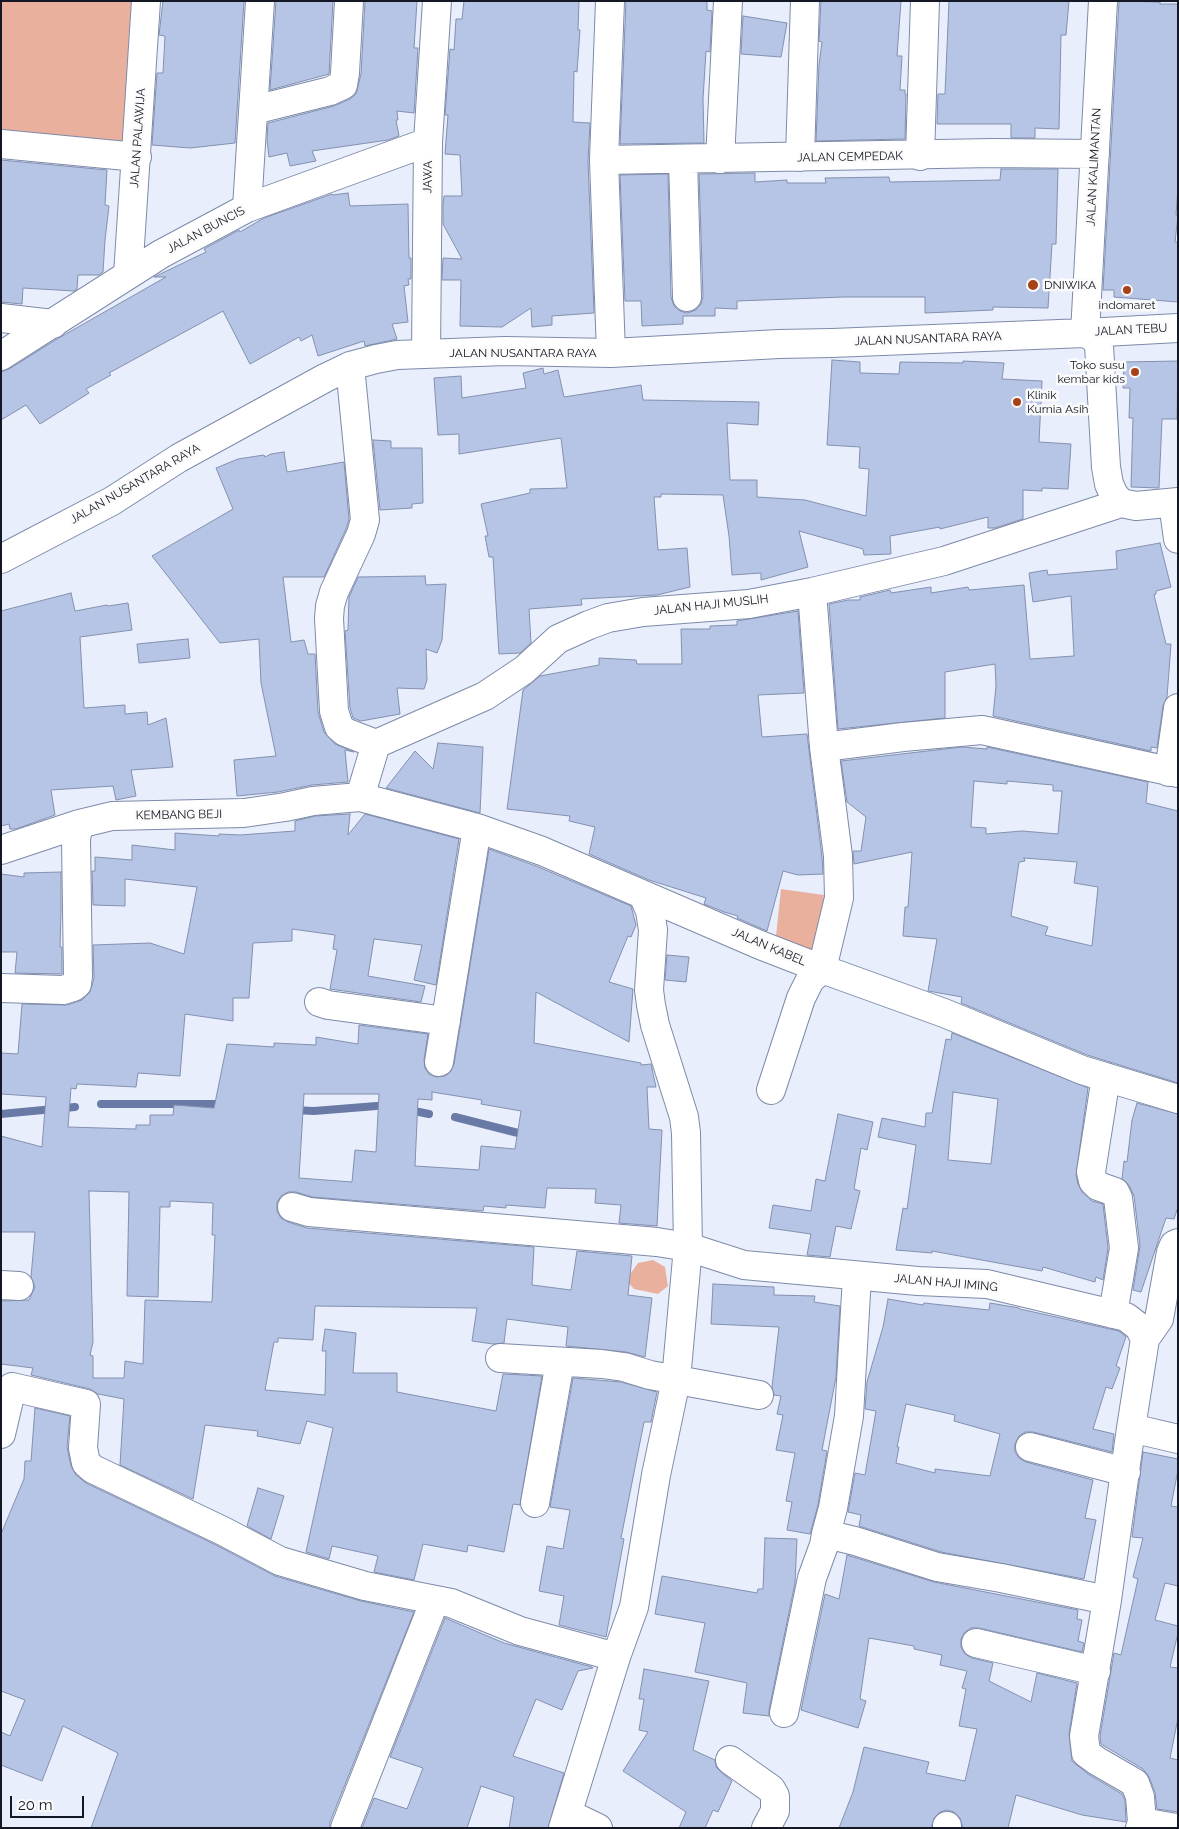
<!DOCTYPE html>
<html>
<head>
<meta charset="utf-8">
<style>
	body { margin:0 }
	#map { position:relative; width:1179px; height:1829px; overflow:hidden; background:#e8eefc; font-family:Raleway,sans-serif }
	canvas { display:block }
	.frame { position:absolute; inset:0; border:2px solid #141824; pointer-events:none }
	.scale { position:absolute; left:10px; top:1796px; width:74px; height:22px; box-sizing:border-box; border:2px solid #141824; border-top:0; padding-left:6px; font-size:15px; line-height:18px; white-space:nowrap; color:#141824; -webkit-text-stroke:4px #fbfbfb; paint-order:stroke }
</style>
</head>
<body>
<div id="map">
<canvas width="1179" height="1829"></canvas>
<div class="frame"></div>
<div class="scale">20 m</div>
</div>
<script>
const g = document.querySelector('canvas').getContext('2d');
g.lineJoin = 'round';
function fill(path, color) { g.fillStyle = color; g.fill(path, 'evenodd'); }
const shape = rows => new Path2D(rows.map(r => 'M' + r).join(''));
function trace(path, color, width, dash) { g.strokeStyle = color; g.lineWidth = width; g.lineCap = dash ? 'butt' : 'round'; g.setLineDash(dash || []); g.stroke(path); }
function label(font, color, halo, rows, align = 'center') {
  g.font = font + ' Raleway,sans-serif'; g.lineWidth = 5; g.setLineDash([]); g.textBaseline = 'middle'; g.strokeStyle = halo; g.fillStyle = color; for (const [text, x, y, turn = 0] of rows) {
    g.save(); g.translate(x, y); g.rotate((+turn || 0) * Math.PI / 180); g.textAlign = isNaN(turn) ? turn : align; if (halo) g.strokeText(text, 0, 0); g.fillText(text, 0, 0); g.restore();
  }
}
const green = shape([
	[1,1,146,1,137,157,1,144],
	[781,889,824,895,821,933,816,952,776,936],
	[653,1260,665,1267,668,1286,658,1294,634,1289,626,1280,638,1263]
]);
const stream = shape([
	[101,1104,224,1104],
	[293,1110,314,1111,389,1105],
	[409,1110,429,1114],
	[1,1114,75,1107],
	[455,1117,526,1135]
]);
const building = shape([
	[163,1,244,1,235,143,190,148,152,145,157,73,163,73,165,36,159,35,163,1],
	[276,1,333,1,329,74,270,90,276,1],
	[365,1,417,1,414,48,418,48,414,113,397,111,398,120,396,120,399,136,388,140,312,151,316,161,290,166,287,153,269,157,267,140,268,123,334,106,350,99,356,94,361,74,365,1],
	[464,1,579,1,578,30,580,30,577,72,574,71,573,122,590,123,588,161,594,313,552,316,552,325,532,327,531,308,502,327,460,326,461,280,442,280,443,258,462,259,443,224,443,204,444,196,462,196,460,155,445,154,448,115,445,115,450,49,454,50,456,19,462,19,464,1],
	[626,1,707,1,707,10,712,11,710,52,706,51,703,99,704,143,620,144,626,1],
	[821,1,901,1,897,56,902,56,900,90,905,90,905,94,906,94,905,139,816,141,819,65,822,42,819,41,821,1],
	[949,1,1069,1,1066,35,1061,35,1059,129,1035,128,1035,138,1011,138,1011,124,937,124,938,94,945,94,949,1],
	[1119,1,1160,2,1160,4,1178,4,1178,187,1176,215,1178,216,1175,242,1178,242,1178,302,1114,297,1114,290,1103,290,1119,1],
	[743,16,787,23,781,57,741,54,743,16],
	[1,160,107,170,105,205,109,206,105,240,103,272,99,275,78,275,77,289,74,291,23,288,22,304,1,302,1,160],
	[1001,169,1058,169,1056,244,1052,244,1048,308,993,307,993,310,925,313,925,297,844,297,737,301,737,309,715,308,715,316,683,316,683,324,642,326,641,301,625,301,620,175,668,174,671,297,674,306,680,311,687,313,696,310,701,304,703,297,699,174,755,173,755,182,787,180,787,183,826,183,825,178,889,177,890,182,1000,180,1001,169],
	[348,193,350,206,408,204,409,258,411,258,411,279,408,279,409,285,404,286,408,322,392,324,397,339,365,346,364,341,318,356,312,335,301,341,299,337,250,364,223,311,109,373,111,375,86,389,89,393,40,424,26,405,1,420,1,372,9,369,57,339,166,277,154,277,206,252,204,249,239,230,240,232,264,218,332,194,333,195,348,193],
	[832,360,860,362,860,373,899,374,900,362,963,363,963,361,1004,363,1002,379,1042,381,1039,442,1071,444,1068,489,1042,488,1042,491,1023,490,1023,519,995,528,988,528,988,517,940,529,940,527,890,536,891,554,864,555,863,549,799,531,808,567,761,580,761,573,732,575,729,536,723,495,661,494,661,497,654,497,658,550,687,548,690,587,657,595,581,599,582,605,529,609,531,643,520,653,499,654,493,557,489,557,485,536,488,536,481,504,530,493,530,489,567,488,561,438,459,454,459,434,438,435,434,378,461,376,462,398,526,388,523,373,543,368,544,374,558,370,564,397,641,385,643,400,759,402,758,425,727,423,730,480,757,480,757,497,805,500,866,516,869,469,859,468,860,447,827,445,832,360],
	[1178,361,1177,419,1162,419,1159,488,1131,487,1133,418,1129,418,1130,388,1123,388,1124,362,1178,361],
	[373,440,391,441,391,448,422,448,423,503,412,504,412,508,380,510,373,440],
	[284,452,287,472,344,462,349,519,346,529,324,577,283,577,291,642,304,640,308,654,315,654,318,712,324,732,335,744,354,752,345,750,348,782,312,785,278,792,237,796,234,760,276,756,261,683,259,639,220,643,152,556,233,509,216,468,238,459,264,455,265,457,271,454,284,452],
	[1160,543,1171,587,1156,591,1156,594,1154,595,1166,644,1171,644,1167,697,1163,706,1157,748,1151,747,1151,751,993,716,996,686,995,664,945,672,945,718,838,729,829,604,848,600,860,600,860,597,890,590,891,593,931,587,931,593,968,587,969,590,1024,585,1030,659,1074,656,1071,596,1033,602,1029,573,1047,570,1048,575,1117,569,1116,551,1160,543],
	[425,576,426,585,446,584,442,640,437,653,426,649,427,680,424,689,397,688,400,714,361,721,353,718,350,708,345,631,348,630,349,597,358,577,425,576],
	[71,593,75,611,107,605,108,606,128,603,132,630,80,637,84,708,125,705,125,714,147,712,148,725,166,718,173,767,131,770,136,796,116,800,113,786,51,790,55,815,16,829,10,829,9,824,1,826,1,611,71,593],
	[798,611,804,693,758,695,762,737,807,734,822,857,823,874,798,875,783,871,767,931,737,918,738,916,724,912,704,904,706,898,649,880,589,854,595,827,569,821,570,816,507,809,523,690,540,676,599,665,599,658,636,660,637,664,682,664,681,629,710,629,710,626,737,625,737,621,798,611],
	[188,639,190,658,139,663,137,644,188,639],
	[438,743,483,747,480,813,386,788,415,751,433,769,438,743],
	[962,747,987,749,987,747,1148,782,1146,803,1178,811,1178,1083,1087,1055,961,1003,962,997,928,991,937,939,903,936,905,907,908,907,912,852,854,864,853,851,861,851,866,817,847,802,841,761,962,747],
	[974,781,1007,784,1007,781,1053,785,1053,791,1062,791,1058,834,1022,831,986,834,986,828,971,827,974,781],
	[1024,858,1077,862,1074,883,1098,887,1092,946,1045,935,1048,927,1011,916,1019,862,1025,861,1024,858],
	[350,814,348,835,365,814,459,839,436,985,414,980,422,945,374,939,368,976,425,986,421,1002,330,989,337,950,333,949,335,935,292,929,292,941,253,943,249,998,233,998,233,1021,185,1014,180,1076,138,1073,136,1087,77,1084,76,1089,71,1088,68,1127,136,1129,136,1125,150,1125,150,1115,173,1115,174,1105,214,1108,227,1044,274,1047,274,1043,316,1045,316,1037,358,1044,359,1025,428,1034,424,1060,425,1068,429,1074,436,1077,445,1076,451,1071,454,1064,489,849,536,866,631,906,636,925,631,937,628,936,609,982,633,989,629,1042,536,992,534,1043,641,1063,641,1065,651,1064,656,1087,647,1087,649,1129,662,1130,657,1226,619,1223,621,1205,595,1203,596,1189,547,1188,545,1208,506,1205,506,1208,484,1206,483,1211,312,1197,296,1192,288,1192,281,1196,277,1202,277,1211,281,1218,288,1222,307,1228,534,1247,532,1285,571,1290,577,1251,632,1256,628,1295,652,1298,645,1357,626,1352,566,1346,568,1327,507,1319,504,1343,493,1344,472,1341,477,1308,315,1306,313,1340,278,1338,278,1342,274,1342,265,1390,325,1395,326,1351,322,1351,325,1329,356,1333,353,1373,397,1373,397,1392,496,1411,503,1374,542,1376,520,1505,513,1504,504,1552,468,1545,467,1552,423,1544,414,1580,374,1572,378,1556,332,1546,329,1559,306,1552,333,1428,307,1421,300,1444,257,1436,258,1431,205,1425,193,1499,120,1465,124,1399,98,1394,90,1389,31,1375,33,1368,1,1364,1,1301,29,1300,35,1287,31,1277,35,1232,1,1232,1,1136,42,1147,46,1097,1,1094,1,1053,18,1054,22,1004,67,1005,82,1000,90,992,94,978,93,945,150,943,184,954,197,887,125,879,125,906,93,905,92,871,95,871,95,857,132,860,132,845,175,850,175,833,219,836,219,834,240,835,295,831,295,821,315,816,350,814],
	[432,1092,482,1100,481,1104,521,1111,515,1149,481,1146,479,1170,415,1166,418,1099,432,1100,432,1092],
	[304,1094,379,1094,376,1152,355,1150,352,1182,299,1178,304,1094],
	[89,1191,129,1192,127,1296,158,1297,160,1207,170,1207,170,1201,213,1203,212,1235,215,1235,212,1302,145,1300,143,1364,125,1361,124,1378,93,1378,93,1356,90,1355,93,1342,89,1191],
	[61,872,61,912,60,947,62,947,62,974,15,973,17,952,1,952,1,874,24,877,24,873,61,872],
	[667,955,689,957,686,982,665,980,667,955],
	[952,1033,1088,1088,1076,1175,1078,1184,1082,1192,1092,1201,1103,1204,1108,1248,1103,1280,1096,1277,1095,1282,1043,1267,1042,1271,932,1251,932,1253,896,1250,903,1208,907,1209,916,1145,878,1137,882,1118,925,1127,926,1113,932,1113,946,1039,951,1040,952,1033],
	[953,1092,998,1099,991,1164,948,1160,953,1092],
	[1137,1103,1178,1114,1178,1207,1174,1219,1166,1218,1141,1292,1133,1290,1140,1246,1134,1196,1129,1185,1122,1179,1124,1161,1127,1162,1132,1120,1137,1103],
	[838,1114,873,1122,867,1150,861,1148,854,1189,860,1191,851,1229,836,1226,830,1257,807,1255,811,1234,769,1228,773,1205,811,1211,816,1179,825,1181,838,1114],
	[713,1284,774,1287,774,1295,815,1296,814,1302,840,1306,836,1377,822,1450,827,1451,818,1505,810,1534,787,1530,792,1502,786,1501,795,1453,776,1450,783,1415,777,1414,781,1396,774,1395,772,1387,779,1327,711,1324,713,1284],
	[888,1299,923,1305,924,1303,989,1310,990,1303,1019,1308,1020,1309,1119,1331,1126,1337,1116,1366,1120,1368,1112,1389,1106,1387,1093,1429,1114,1434,1112,1452,1033,1432,1025,1432,1019,1436,1015,1444,1015,1452,1019,1458,1026,1462,1093,1480,1085,1518,1096,1520,1084,1579,941,1552,859,1526,861,1515,848,1512,855,1473,865,1475,876,1411,865,1409,867,1382,883,1327,888,1299],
	[906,1404,955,1415,954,1421,1000,1434,990,1476,935,1469,935,1473,896,1463,899,1447,897,1447,906,1404],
	[573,1378,621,1382,657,1392,651,1422,644,1422,621,1538,624,1539,606,1637,559,1625,564,1596,539,1591,547,1546,563,1549,570,1510,550,1507,573,1378],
	[35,1408,70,1416,67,1447,71,1466,76,1475,86,1483,216,1545,275,1576,361,1601,414,1612,330,1822,330,1828,91,1828,118,1753,63,1726,42,1781,1,1765,1,1732,10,1736,25,1700,1,1691,1,1534,24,1479,25,1461,31,1461,35,1408],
	[1143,1452,1178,1459,1178,1470,1171,1506,1178,1507,1178,1586,1165,1583,1155,1620,1178,1626,1178,1633,1170,1667,1178,1668,1178,1718,1170,1758,1178,1760,1178,1812,1157,1809,1155,1792,1149,1777,1143,1769,1101,1744,1100,1736,1114,1653,1121,1655,1138,1579,1133,1577,1143,1538,1132,1537,1143,1452],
	[258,1488,284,1496,271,1539,247,1526,258,1488],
	[765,1538,797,1539,795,1583,769,1710,769,1716,743,1713,747,1683,695,1672,705,1623,655,1614,662,1576,757,1593,758,1589,763,1589,765,1538],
	[847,1555,934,1582,1078,1610,1077,1619,1082,1620,1078,1641,1084,1643,1082,1652,979,1628,971,1628,964,1633,961,1639,961,1647,965,1654,972,1658,993,1663,989,1681,1031,1702,1037,1673,1077,1683,1069,1734,1072,1761,1088,1774,1122,1794,1125,1800,1126,1822,1082,1815,1016,1795,1008,1828,963,1828,960,1818,954,1812,947,1810,940,1812,934,1818,931,1828,839,1828,853,1792,864,1747,929,1762,926,1773,965,1781,977,1729,959,1726,966,1689,962,1688,967,1671,940,1665,942,1655,914,1649,914,1646,869,1638,860,1699,866,1701,858,1728,801,1710,825,1594,839,1599,847,1555],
	[445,1618,504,1643,592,1667,593,1668,578,1671,562,1710,536,1699,513,1756,564,1773,548,1828,509,1828,514,1797,481,1786,467,1828,362,1828,374,1798,407,1809,423,1768,390,1757,445,1618],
	[644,1669,709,1681,693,1750,715,1760,716,1767,721,1772,732,1781,718,1812,713,1810,705,1828,679,1828,686,1812,623,1771,648,1732,639,1730,644,1699,639,1699,644,1669]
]);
const minor = shape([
	[610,1,604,160,611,353],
	[1103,1,1085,333,1178,328],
	[254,110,330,91,343,85,345,73,349,1],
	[1,144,137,157],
	[920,156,925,1],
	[800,157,805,1],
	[720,159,728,1],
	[604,160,993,153,1095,154],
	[683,160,687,297],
	[247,208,260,1],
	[128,275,146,1],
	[1,318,53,324],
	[426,354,428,142,437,1],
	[1,356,161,254,247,208,428,142],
	[350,366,365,520,361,534,334,592,330,606,329,618,334,711,339,727,345,732,376,744],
	[1173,503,1178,539],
	[1,559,112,501,179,458,325,378,350,366,376,359,397,355,505,351,611,353,779,344,832,343,1085,333,1094,338,1099,345,1106,467,1109,484,1114,495,1121,503,1136,506,1178,502],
	[824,747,903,737,982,730,1178,773],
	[1169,772,1178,708],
	[360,797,376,744,485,696,524,670,558,639,589,625,608,618,643,612,749,604,812,592,944,561,1121,503],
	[1,850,79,824,112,816,244,813,285,807,313,801,360,797,477,828,542,851,760,945,822,969,944,1013,1082,1070,1178,1099],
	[1,988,63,990,73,987,77,984,78,976,76,839,79,824],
	[319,1002,328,1005,446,1021],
	[439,1062,477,828],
	[1106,1077,1091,1172,1093,1181,1098,1186,1115,1192,1118,1198,1124,1248,1113,1314],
	[771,1090,801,998,810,980,822,969,839,898,838,856,824,747,812,592],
	[292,1207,309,1212,657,1242,688,1247,744,1265,918,1281,987,1284,1126,1317,1139,1327,1145,1339,1131,1428,1178,1439],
	[1,1285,19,1286],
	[1145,1339,1159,1319,1171,1252,1174,1245,1178,1243],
	[500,1358,602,1364,624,1367,650,1375,759,1395],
	[1131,1428,1107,1600,1084,1736,1086,1753,1097,1761,1135,1783,1140,1797,1142,1822,1140,1828],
	[1,1434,12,1387,86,1404,83,1448,86,1463,93,1469,223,1531,280,1561,365,1586,451,1603,520,1631,616,1657],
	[1030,1447,1126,1472],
	[535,1503,560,1362],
	[826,1534,833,1508,849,1416,857,1276],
	[976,1643,1096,1671],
	[784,1713,812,1578,824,1545,826,1534,855,1541,937,1567,1001,1578,1107,1600],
	[730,1760,771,1789,775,1796,775,1811,766,1828],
	[569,1814,598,1828],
	[1142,1822,1176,1828],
	[345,1828,435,1600],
	[563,1828,616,1657,634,1607,656,1475,676,1380,688,1247,686,1133,684,1117,655,1025,651,1005,649,990,653,930,650,911,643,895],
	[947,1828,947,1826]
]);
const markers = [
	[1033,285,6,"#a74117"],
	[1127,290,5,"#a74117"],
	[1135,372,5,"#a74117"],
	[1017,402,5,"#a74117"]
];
const streetNames = [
	["JALAN PALAWIJA",138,138,-86],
	["JALAN CEMPEDAK",850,157,-1],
	["JALAN KALIMANTAN",1094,167,-87],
	["JAWA",428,177,-89],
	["JALAN BUNCIS",206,230,-28],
	["JALAN TEBU",1131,330,-3],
	["JALAN NUSANTARA RAYA",928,339,-2],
	["JALAN NUSANTARA RAYA",523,353],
	["JALAN NUSANTARA RAYA",135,484,-30],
	["JALAN HAJI MUSLIH",711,605,-6],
	["KEMBANG BEJI",179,815,-1],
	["JALAN KABEL",769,947,23],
	["JALAN HAJI IMING",946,1283,5]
];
const poiNames = [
	["DNIWIKA",1044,285],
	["indomaret",1127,305,"center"],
	["Toko susu",1125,365,"right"],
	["kembar kids",1125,379,"right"],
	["Klinik",1027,395],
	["Kurnia Asih",1027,409]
];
fill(green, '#e9b19d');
trace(stream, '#697aa6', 8);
fill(building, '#b6c4e5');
trace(building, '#8390af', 1);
trace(minor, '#7d8aa9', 30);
trace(minor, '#fff', 28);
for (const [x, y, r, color] of markers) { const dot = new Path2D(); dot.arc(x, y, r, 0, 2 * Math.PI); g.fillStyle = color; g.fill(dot); trace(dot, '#fbfbfb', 2); }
label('12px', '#141824', '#fbfbfb', streetNames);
label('12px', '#141824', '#fbfbfb', poiNames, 'left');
</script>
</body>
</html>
